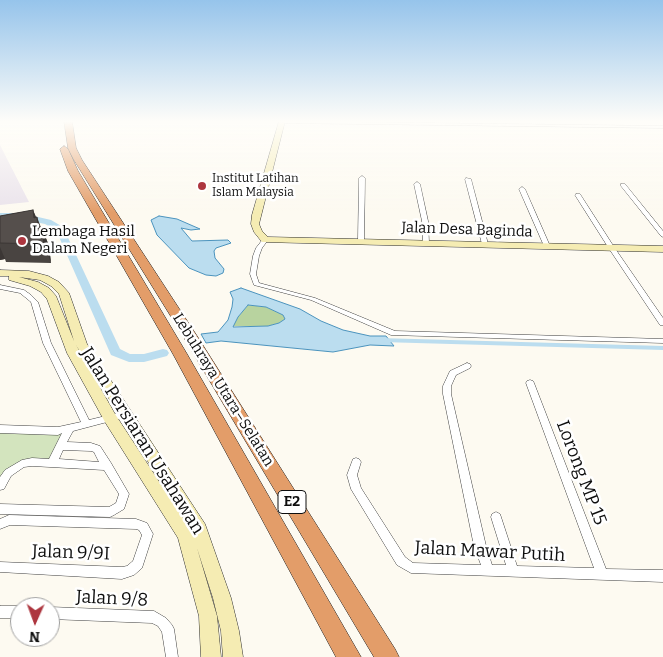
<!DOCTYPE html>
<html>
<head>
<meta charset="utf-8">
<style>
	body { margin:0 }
	#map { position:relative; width:663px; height:657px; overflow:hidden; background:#fdfaf1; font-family:Bitter,serif }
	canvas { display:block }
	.north { position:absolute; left:10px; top:597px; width:50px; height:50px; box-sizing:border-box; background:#fff; border:1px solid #9f9f9f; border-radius:50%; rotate:182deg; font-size:14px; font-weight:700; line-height:20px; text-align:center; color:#0e0e0e }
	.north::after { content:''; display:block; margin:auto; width:18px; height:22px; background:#ad363f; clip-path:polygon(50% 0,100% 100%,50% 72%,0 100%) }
</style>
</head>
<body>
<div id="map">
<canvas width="663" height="657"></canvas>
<div class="north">N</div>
</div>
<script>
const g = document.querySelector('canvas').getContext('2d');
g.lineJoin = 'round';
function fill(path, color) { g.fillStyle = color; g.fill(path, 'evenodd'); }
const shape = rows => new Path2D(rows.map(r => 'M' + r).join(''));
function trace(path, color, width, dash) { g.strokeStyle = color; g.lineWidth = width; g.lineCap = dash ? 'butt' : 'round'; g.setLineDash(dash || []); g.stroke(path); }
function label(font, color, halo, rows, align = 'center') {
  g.font = font + ' Bitter,serif'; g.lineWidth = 5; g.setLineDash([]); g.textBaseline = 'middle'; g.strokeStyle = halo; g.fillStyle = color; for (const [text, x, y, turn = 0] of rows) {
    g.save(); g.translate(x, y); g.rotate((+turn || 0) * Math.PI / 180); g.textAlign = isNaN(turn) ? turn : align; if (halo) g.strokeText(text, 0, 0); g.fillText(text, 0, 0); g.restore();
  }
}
const industrial = shape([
	[0,145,29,202,0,205]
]);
const green = shape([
	[0,429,69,429,52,463,22,464,0,486]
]);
const forest = shape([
	[248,305,266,307,283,315,285,319,279,323,268,326,233,326,238,317]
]);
const water = shape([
	[159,216,177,219,200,229,191,230,181,228,192,241,228,240,231,243,216,248,214,251,215,258,224,269,223,273,216,276,206,275,189,268,157,235,151,220,159,216],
	[241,288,300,309,321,321,343,330,370,336,386,336,394,346,370,345,333,352,221,341,206,343,201,334,218,332,228,320,232,307,233,299,230,292,241,288],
	[248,305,266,307,283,315,285,319,279,323,268,326,233,327,238,317,248,305]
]);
const canal = shape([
	[379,338,663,346,663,350,381,342,377,340,379,338]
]);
const river = shape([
	[0,213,21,213,51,220,63,227,120,349,130,354,144,354,163,349,167,350,169,353,167,356,144,362,129,362,111,355,56,230,45,224,21,219,0,219,0,213]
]);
const street = shape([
	[282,121,663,126,663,128,282,123,280,122,282,121],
	[362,176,365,178,364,241,361,243,358,241,359,178,362,176],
	[466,178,471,179,488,244,487,245,483,245,482,244,465,179,466,178],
	[417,182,420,184,428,221,429,243,426,245,423,243,422,221,414,184,417,182],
	[621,184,625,184,663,231,663,237,661,236,621,186,621,184],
	[522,187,525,189,550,246,549,247,547,248,544,246,519,189,522,187],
	[576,194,580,194,614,247,663,318,663,325,660,325,608,247,575,195,576,194],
	[265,238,268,240,262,248,259,256,256,274,259,283,315,298,395,331,663,339,663,343,391,335,311,300,254,285,250,274,253,256,256,248,263,239,265,238],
	[0,285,24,290,31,295,38,302,51,343,89,420,126,411,129,412,130,414,129,416,126,417,73,431,67,442,91,443,100,446,111,463,129,494,124,509,114,515,110,517,0,514,0,504,109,507,116,503,119,494,104,470,32,466,24,467,11,476,4,489,0,490,0,477,5,470,22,460,32,458,49,459,62,433,58,435,0,433,0,425,58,427,81,422,43,343,31,302,20,293,0,289,0,285],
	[63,450,91,451,94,452,99,462,59,459,63,450],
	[467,363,470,364,471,366,470,368,456,375,451,386,451,394,486,546,492,565,506,565,491,517,492,514,496,512,500,514,501,517,517,566,594,568,526,383,527,381,530,380,533,381,534,383,606,569,663,570,663,582,411,573,397,565,351,489,347,475,353,459,356,458,359,459,361,462,357,475,361,488,405,557,413,563,481,565,474,546,443,394,443,386,450,371,467,363],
	[9,515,136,519,147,523,153,534,142,568,134,575,122,579,0,572,0,562,122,567,127,566,133,561,142,535,139,530,136,529,10,525,0,529,0,519,9,515],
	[0,606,20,606,23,607,20,607,20,618,0,618,0,606],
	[50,607,154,611,166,618,172,625,174,629,178,657,166,657,162,632,158,626,152,623,50,619,50,607]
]);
const secondary = shape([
	[279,121,285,121,259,224,262,231,268,237,663,246,663,252,262,242,254,232,251,224,252,215,279,121],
	[0,270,29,271,48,276,59,282,69,293,87,344,205,524,231,598,239,631,243,657,223,657,221,631,213,598,197,548,217,616,221,657,201,657,199,616,178,538,105,422,67,353,47,299,41,292,30,286,9,280,9,276,0,276,0,270],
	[19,277,40,280,51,286,59,294,74,341,56,296,49,288,38,282,19,277],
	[76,345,186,523,115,414,76,345]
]);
const highway = shape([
	[64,121,72,121,76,148,82,160,197,336,395,649,399,657,374,657,183,336,74,160,68,148,64,121],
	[64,146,68,149,78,171,187,354,361,657,336,657,173,354,68,171,60,149,64,146]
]);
const wall = shape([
	[33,210,41,228,42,228,49,246,51,263,6,262,5,259,0,260,0,216]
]);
const shadedWall = shape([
	[33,210,37,221,37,217,43,233,42,228,49,246,51,263,34,218],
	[0,247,5,259,0,260]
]);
const building = shape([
	[33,210,34,218,37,217,38,228,42,228,44,244,0,243,0,216,33,210]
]);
const markers = [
	[202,186,5,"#ad363f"],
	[22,241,5,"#ad363f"]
];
const farPoinames = [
	["Institut Latihan",212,179],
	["Islam Malaysia",212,193]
];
const shields = [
	[292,502,28]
];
const shieldNames = [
	["E2",292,502]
];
const streetNames = [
	["Jalan Desa Baginda",467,230,2],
	["Lebuhraya Utara–Selatan",223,390,58]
];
const poiNames = [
	["Lembaga Hasil",32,232],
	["Dalam Negeri",32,249]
];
const nearStreetnames = [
	["Jalan Persiaran Usahawan",142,441,58],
	["Lorong MP 15",581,473,69],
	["Jalan Mawar Putih",490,552,3],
	["Jalan 9/9I",71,553,2],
	["Jalan 9/8",112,599,3]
];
fill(industrial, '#eae3eb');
fill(green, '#d3e4be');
fill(forest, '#b8d39f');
fill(water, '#bbddef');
trace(water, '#4b93bd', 1);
fill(canal, '#bbddef');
fill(river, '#bbddef');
trace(street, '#414141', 1);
trace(secondary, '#303030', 1);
trace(highway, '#1f1f1f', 1);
fill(street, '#fff');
fill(secondary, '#f5ecb3');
fill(highway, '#e39d69');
fill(wall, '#494441');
fill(shadedWall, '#3c3735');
fill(building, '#554f4c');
trace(building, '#3c3735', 1);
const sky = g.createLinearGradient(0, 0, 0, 213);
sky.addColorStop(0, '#96c4eb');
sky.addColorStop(0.57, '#fefdf9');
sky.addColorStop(1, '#fefdf900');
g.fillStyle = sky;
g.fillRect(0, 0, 663, 213);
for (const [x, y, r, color] of markers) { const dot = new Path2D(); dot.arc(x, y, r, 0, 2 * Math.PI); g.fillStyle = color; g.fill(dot); trace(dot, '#fff', 2); }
label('12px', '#0e0e0e', '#fff', farPoinames, 'left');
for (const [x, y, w] of shields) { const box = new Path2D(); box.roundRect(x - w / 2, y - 11.5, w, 23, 4); g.fillStyle = '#fff'; g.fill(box); trace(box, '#0e0e0e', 1); }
label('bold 14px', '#0e0e0e', null, shieldNames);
label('15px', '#0e0e0e', '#fff', streetNames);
label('15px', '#0e0e0e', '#fff', poiNames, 'left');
label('18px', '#0e0e0e', '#fff', nearStreetnames);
</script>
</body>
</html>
